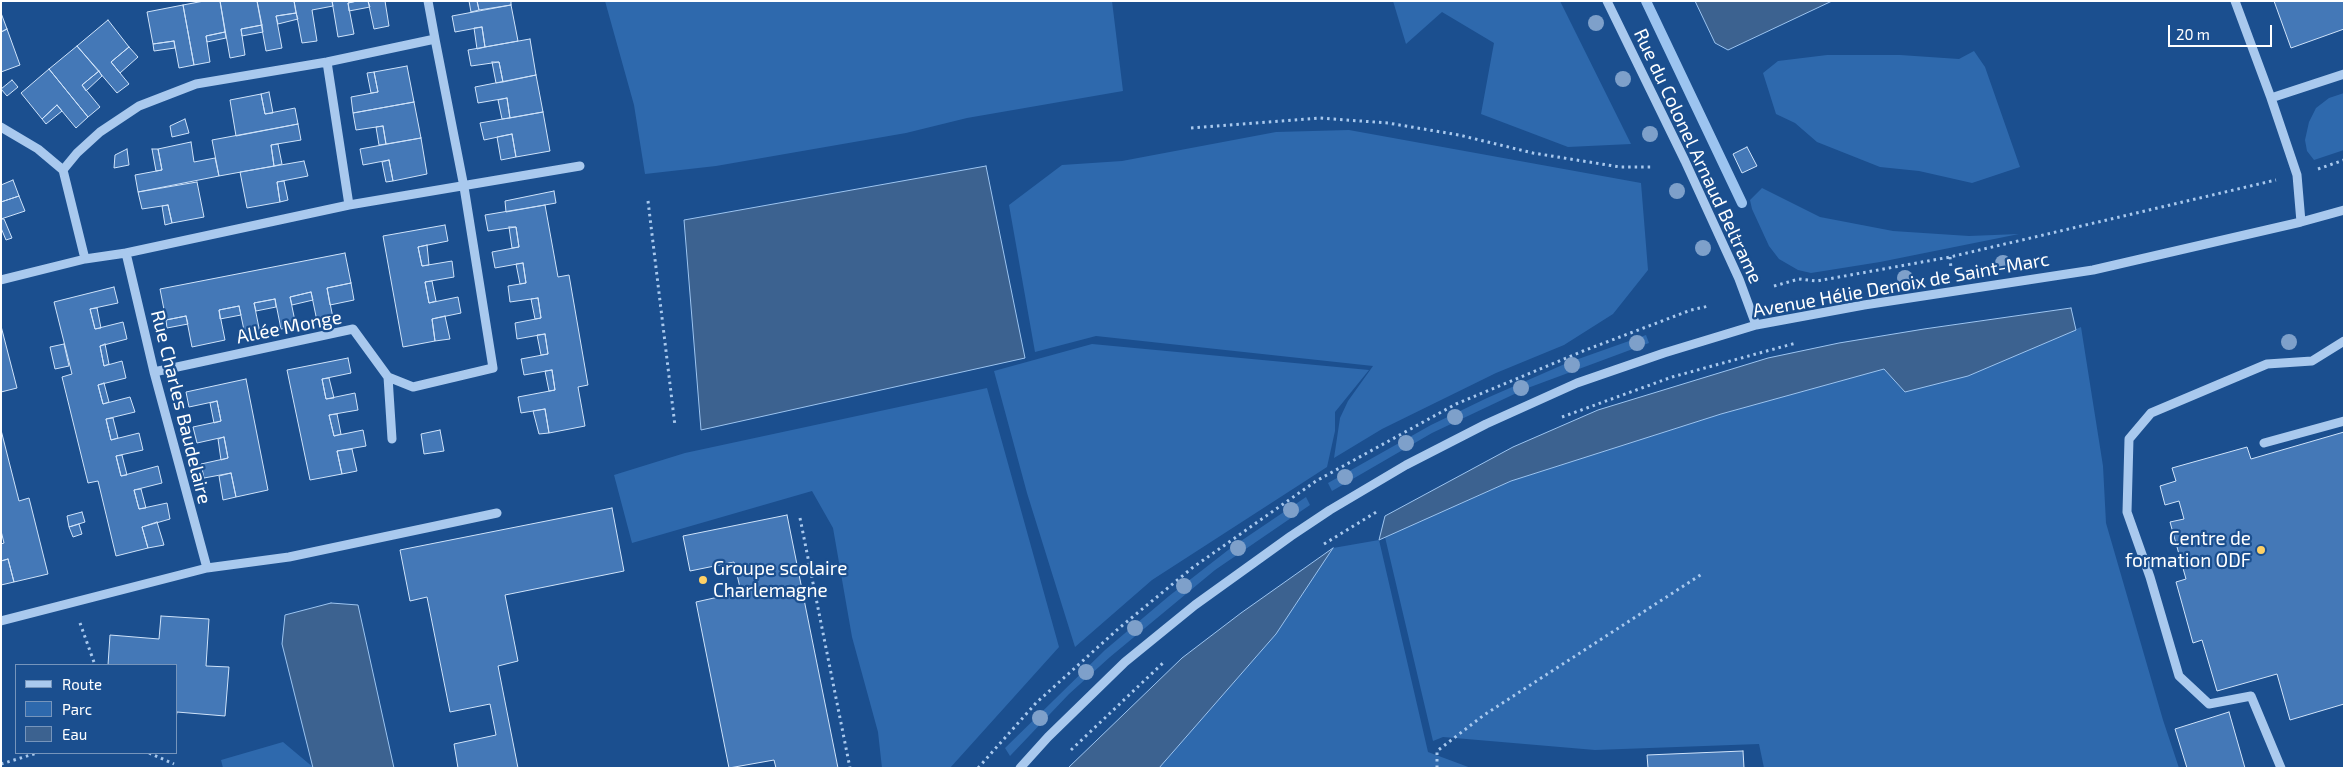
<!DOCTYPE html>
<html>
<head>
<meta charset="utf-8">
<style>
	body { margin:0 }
	#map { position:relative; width:2345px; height:769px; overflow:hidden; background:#1b4f8f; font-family:"Exo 2",sans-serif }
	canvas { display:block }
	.frame { position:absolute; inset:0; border:2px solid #fff; pointer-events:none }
	.legend { position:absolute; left:15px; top:664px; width:162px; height:90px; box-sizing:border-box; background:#1b4f8f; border:1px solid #7695bc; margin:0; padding:6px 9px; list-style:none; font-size:15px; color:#fff }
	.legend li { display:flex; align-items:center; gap:10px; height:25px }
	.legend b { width:25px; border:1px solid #7695bc }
	.scale { position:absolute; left:2168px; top:25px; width:104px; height:22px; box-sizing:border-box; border:2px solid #fff; border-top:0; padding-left:6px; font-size:15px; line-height:18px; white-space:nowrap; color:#fff; -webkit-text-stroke:4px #1b4f8f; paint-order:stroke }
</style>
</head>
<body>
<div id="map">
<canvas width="2345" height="769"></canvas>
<div class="frame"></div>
<ul class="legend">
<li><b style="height:6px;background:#a9c9ee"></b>Route</li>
<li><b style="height:14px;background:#2e69ad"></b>Parc</li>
<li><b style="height:14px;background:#3c6290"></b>Eau</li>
</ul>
<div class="scale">20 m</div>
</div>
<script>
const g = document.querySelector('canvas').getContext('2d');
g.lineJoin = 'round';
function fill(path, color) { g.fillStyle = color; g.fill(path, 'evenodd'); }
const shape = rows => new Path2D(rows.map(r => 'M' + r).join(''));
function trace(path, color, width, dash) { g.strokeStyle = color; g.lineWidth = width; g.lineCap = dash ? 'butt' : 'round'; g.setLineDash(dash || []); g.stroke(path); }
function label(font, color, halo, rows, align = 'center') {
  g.font = font + ' "Exo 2",sans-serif'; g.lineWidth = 4.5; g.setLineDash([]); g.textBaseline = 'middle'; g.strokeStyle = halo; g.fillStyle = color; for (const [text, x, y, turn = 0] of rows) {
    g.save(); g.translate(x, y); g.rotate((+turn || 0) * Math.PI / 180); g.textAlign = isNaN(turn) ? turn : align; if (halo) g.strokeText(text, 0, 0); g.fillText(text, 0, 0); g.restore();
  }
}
const green = shape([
	[605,1,1112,1,1123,91,967,118,906,133,716,166,645,174,634,105],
	[1393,1,1560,1,1631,144,1568,147,1481,114,1494,43,1442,12,1406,44],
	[1974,51,1985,67,2020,167,1972,183,1919,171,1880,167,1817,142,1795,123,1776,114,1763,73,1778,61,1827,55,1900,55,1959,59],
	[2344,93,2344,150,2314,160,2307,151,2305,140,2309,122,2316,108,2329,98],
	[1349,130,1641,183,1648,270,1613,314,1564,345,1496,373,1382,429,1334,458,1340,418,1348,401,1373,366,1096,336,1035,352,1009,205,1062,165,1122,161,1276,132],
	[1762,188,1820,217,1893,231,1969,236,2019,234,1880,262,1811,273,1798,270,1779,259,1769,246,1752,209,1750,200],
	[2081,327,2103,466,2106,523,2163,720,2179,768,1764,768,1759,744,1595,750,1443,737,1433,741,1385,537,1511,481,1721,414,1884,369,1968,376],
	[1646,335,1649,343,1525,389,1432,433,1332,491,1328,483,1431,425,1487,398,1567,363],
	[1092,344,1369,370,1335,412,1335,431,1327,467,1152,580,1075,647,1027,493,994,371],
	[987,388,1059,647,950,768,882,768,878,732,852,637,833,528,812,491,632,543,614,475,685,453],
	[1306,497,1310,505,1215,570,1110,657,1069,694,1010,756,1005,748,1105,650,1169,596,1232,547],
	[1379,540,1428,752,1471,768,1159,768,1276,634,1333,548],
	[283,742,314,768,223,768,221,760]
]);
const water = shape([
	[1695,1,1832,1,1728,50,1715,43,1695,1],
	[986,166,1025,358,701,430,684,220,986,166],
	[2071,308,2076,330,1968,376,1905,392,1884,369,1721,414,1511,481,1379,540,1385,516,1513,447,1598,410,1768,358,1839,343,1924,329,2071,308],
	[1333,548,1276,634,1159,768,1068,768,1182,658,1241,613,1333,548],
	[331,603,358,605,394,768,313,768,282,644,285,615,331,603]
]);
const stream = shape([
	[1646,1,1742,203]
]);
const building = shape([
	[204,1,220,1,225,32,206,36,210,62,194,65,183,5,204,1],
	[220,1,257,1,262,25,241,29,245,55,230,58,220,1],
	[257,1,294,1,296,13,276,16,282,48,266,51,257,1],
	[294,1,332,1,333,6,312,10,317,41,302,43,294,1],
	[332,1,357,1,348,3,354,34,338,37,332,1],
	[357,1,368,1,370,7,349,11,348,3,357,1],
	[368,1,385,1,389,26,374,29,368,1],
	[469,1,477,1,479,10,471,12,469,1],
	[477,1,511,1,511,5,479,10,477,1],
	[2274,1,2344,1,2344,29,2291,48,2274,1],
	[183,5,194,65,179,68,174,41,153,44,147,12,183,5],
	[511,5,518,41,485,47,482,27,455,32,452,16,511,5],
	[1,13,7,29,1,32,1,13],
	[296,13,298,19,278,24,276,16,296,13],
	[108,20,129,47,111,62,129,84,117,93,77,46,108,20],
	[262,25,263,32,242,36,241,29,262,25],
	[482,27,485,47,477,49,474,28,482,27],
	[7,29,20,65,1,72,1,32,7,29],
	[225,32,226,38,207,42,206,36,225,32],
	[530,39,536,75,503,82,499,62,471,66,468,50,530,39],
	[174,41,175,48,154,51,153,44,174,41],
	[77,46,99,71,82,85,100,107,88,117,49,69,77,46],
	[129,47,138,57,120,73,111,62,129,47],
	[492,62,499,62,503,82,496,83,492,62],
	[407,66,414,102,353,113,351,97,378,92,374,72,407,66],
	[49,69,88,117,76,128,57,105,42,119,21,93,49,69],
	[99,71,102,76,86,91,82,85,99,71],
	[374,72,378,92,371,93,367,73,374,72],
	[536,75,543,112,510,118,507,98,478,103,475,87,536,75],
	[12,80,18,87,7,96,1,89,12,80],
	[269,92,273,113,265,114,261,94,269,92],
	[261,94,265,114,295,108,298,124,236,136,230,100,261,94],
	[507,98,510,118,502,119,498,100,507,98],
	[414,102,421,138,386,144,383,126,356,130,353,113,414,102],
	[57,105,62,111,46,124,42,119,57,105],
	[543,112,550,151,516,157,512,134,484,140,480,123,543,112],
	[185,119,189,133,172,137,170,126,185,119],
	[298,124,301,140,271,145,274,166,219,176,212,140,298,124],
	[383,126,386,144,379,145,376,127,383,126],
	[512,134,516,157,501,160,497,137,512,134],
	[421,138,427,174,393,181,389,160,363,165,360,149,421,138],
	[191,142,194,162,215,158,219,176,138,192,135,175,162,170,158,149,191,142],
	[278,144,282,164,274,166,271,145,278,144],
	[1747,147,1757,166,1742,173,1733,154,1747,147],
	[127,149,129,165,114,168,115,155,127,149],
	[152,149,158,149,162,170,156,171,152,149],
	[389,160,393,181,386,182,382,162,389,160],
	[304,161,308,176,277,182,280,202,247,208,240,172,304,161],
	[13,180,19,196,1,202,1,185,13,180],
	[284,181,288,200,280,202,277,182,284,181],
	[197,182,204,217,172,223,168,205,142,209,138,192,197,182],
	[554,191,556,203,506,212,505,201,554,191],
	[19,196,25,211,1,219,1,202,19,196],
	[168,205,172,223,165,225,162,206,168,205],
	[545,205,558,277,569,275,588,385,578,387,585,426,549,433,545,409,521,413,518,397,555,390,552,370,524,375,521,359,548,354,545,334,517,339,515,323,541,318,538,298,510,302,508,286,526,283,523,263,495,268,492,252,519,247,516,227,488,231,485,215,545,205],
	[1,219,4,219,12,238,6,240,1,228,1,219],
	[445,225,448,241,418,247,422,266,452,261,454,277,425,282,429,303,458,297,461,313,432,319,435,341,403,347,383,236,445,225],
	[509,227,516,227,519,247,512,248,509,227],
	[427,245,429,265,422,266,418,247,427,245],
	[345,253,351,283,327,288,333,318,317,321,311,292,290,297,296,326,281,329,275,299,254,303,260,333,245,335,239,306,219,310,225,340,192,347,186,316,166,320,160,289,345,253],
	[523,263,526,283,520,284,516,264,523,263],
	[432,281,436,301,429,303,425,282,432,281],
	[351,283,354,300,330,305,327,288,351,283],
	[114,287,118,303,90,309,95,329,123,322,127,339,100,346,104,366,122,361,126,378,98,385,103,404,130,397,135,412,106,419,111,440,139,433,143,450,116,456,121,476,158,466,162,483,134,490,139,509,167,503,170,519,142,527,148,548,116,556,98,481,88,483,62,377,72,374,54,302,114,287],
	[311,292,313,300,292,305,290,297,311,292],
	[538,298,541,318,535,319,531,299,538,298],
	[275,299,276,307,256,311,254,303,275,299],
	[239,306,241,315,220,319,219,310,239,306],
	[97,308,101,328,95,329,90,309,97,308],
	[186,316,188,324,167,328,166,320,186,316],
	[445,316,450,339,435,341,432,319,445,316],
	[1,326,17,388,1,392,1,326],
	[545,334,548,354,541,355,537,335,545,334],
	[64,344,69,366,55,369,50,347,64,344],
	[105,344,109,364,104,366,100,346,105,344],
	[348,358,351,373,322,379,326,399,355,393,358,410,329,415,334,436,363,430,366,446,337,451,342,474,310,480,287,370,348,358],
	[552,370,555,390,549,391,545,371,552,370],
	[329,378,334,398,326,399,322,379,329,378],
	[246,379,268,490,236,497,231,473,204,478,201,464,228,458,224,437,197,443,193,427,221,421,217,401,189,407,186,392,246,379],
	[104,383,109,402,103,404,98,385,104,383],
	[217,401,221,421,214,423,210,403,217,401],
	[545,409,549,433,539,434,533,411,545,409],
	[337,414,341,434,334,436,329,415,337,414],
	[113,418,118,438,111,440,106,419,113,418],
	[1,430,19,501,29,498,48,574,14,582,8,559,1,561,1,544,4,543,1,531,1,430],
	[440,430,444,451,424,454,421,434,440,430],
	[2344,432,2344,704,2290,720,2277,674,2217,691,2202,640,2193,643,2176,582,2186,579,2170,522,2184,519,2179,501,2165,505,2160,486,2176,481,2172,468,2247,447,2251,459,2344,432],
	[224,437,228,458,221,460,218,439,224,437],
	[352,449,357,471,342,474,337,451,352,449],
	[122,455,127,475,121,476,116,456,122,455],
	[231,473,236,497,223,500,219,476,231,473],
	[141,489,146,508,139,509,134,490,141,489],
	[612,508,624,571,505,595,518,661,498,666,518,768,458,768,454,744,496,735,490,704,450,712,427,597,410,601,400,550,612,508],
	[82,512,85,522,69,527,67,516,82,512],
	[787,515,838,768,776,768,774,760,729,768,696,602,741,592,734,562,690,571,683,536,787,515],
	[157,522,164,545,148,548,142,527,157,522],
	[79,524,82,534,73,537,69,527,79,524],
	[8,559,14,582,1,585,1,561,8,559],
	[161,616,209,619,206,666,229,667,225,716,177,712,176,718,176,665,108,665,110,635,159,639,161,616],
	[2229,712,2245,768,2187,768,2175,729,2229,712],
	[1743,751,1744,768,1648,768,1647,755,1743,751]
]);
const path = shape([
	[1191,128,1319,118,1388,123,1459,135,1533,153,1620,167,1654,167],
	[2318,169,2344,160],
	[648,201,675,426],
	[1950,257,1951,269],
	[1774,286,1799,279,1817,281,1950,257,2276,180],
	[1562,417,1672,377,1796,343],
	[800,518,850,768],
	[1324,544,1378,511],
	[80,623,95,665],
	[1071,750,1164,662],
	[149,753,174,764],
	[1,764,37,753],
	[978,768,1036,703,1118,629,1192,568,1316,481,1456,404,1583,351,1691,310,1709,306],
	[1437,768,1437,751,1484,715,1702,574]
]);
const minor = shape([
	[428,1,435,39],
	[1607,1,1685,161,1739,279,1756,325],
	[2235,1,2271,98,2344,74],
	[327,62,349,205],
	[2271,98,2297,175,2301,222],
	[1,127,38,149,63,170],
	[63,170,77,153,100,132,139,106,196,84,327,62,435,39,464,187,493,368,413,387,388,377,353,329,154,372],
	[126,253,154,372,207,568],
	[85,259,126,253,349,205,580,166],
	[1,280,85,259,63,170],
	[388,377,392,439],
	[2264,443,2344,421],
	[1,621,207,568,289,557,497,513],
	[1020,768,1048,737,1125,662,1195,605,1291,536,1330,510,1406,465,1486,424,1577,383,1664,353,1756,325,1864,305,2093,270,2301,222,2344,210],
	[2281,768,2251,696,2209,704,2179,676,2150,577,2127,512,2129,439,2151,413,2267,364,2312,361,2344,341]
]);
const trees = [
	[1596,23],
	[1623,79],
	[1650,134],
	[1677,191],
	[1703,248],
	[2003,263],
	[1905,278],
	[2289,342],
	[1637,343],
	[1572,365],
	[1521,388],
	[1455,417],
	[1406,443],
	[1345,477],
	[1291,510],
	[1238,548],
	[1184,586],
	[1135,628],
	[1086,672],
	[1040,718]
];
const markers = [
	[2261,550,5,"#ffd166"],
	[703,580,5,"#ffd166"]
];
const streetNames = [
	["Rue du Colonel Arnaud Beltrame",1698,156,65],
	["Avenue Hélie Denoix de Saint-Marc",1901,285,-10],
	["Allée Monge",289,327,-11],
	["Rue Charles Baudelaire",181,407,76]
];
const poiNames = [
	["Centre de",2251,539],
	["formation ODF",2251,561],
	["Groupe scolaire",713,569,"left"],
	["Charlemagne",713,591,"left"]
];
fill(green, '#2e69ad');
fill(water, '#3c6290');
trace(water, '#9cc4f0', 1);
trace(stream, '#9cc4f0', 10);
fill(building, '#4478b7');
trace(building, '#cfe3fa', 1);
trace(path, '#a9c9ee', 3, [2.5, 4]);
trace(minor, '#a9c9ee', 9);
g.fillStyle = '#7ea0ca';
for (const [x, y] of trees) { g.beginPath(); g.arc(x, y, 8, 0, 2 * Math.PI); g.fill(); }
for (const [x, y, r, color] of markers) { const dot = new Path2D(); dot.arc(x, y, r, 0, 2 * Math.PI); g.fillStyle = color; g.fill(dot); trace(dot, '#1b4f8f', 2); }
label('19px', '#fff', '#1b4f8f', streetNames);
label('19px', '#fff', '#1b4f8f', poiNames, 'right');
</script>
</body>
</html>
